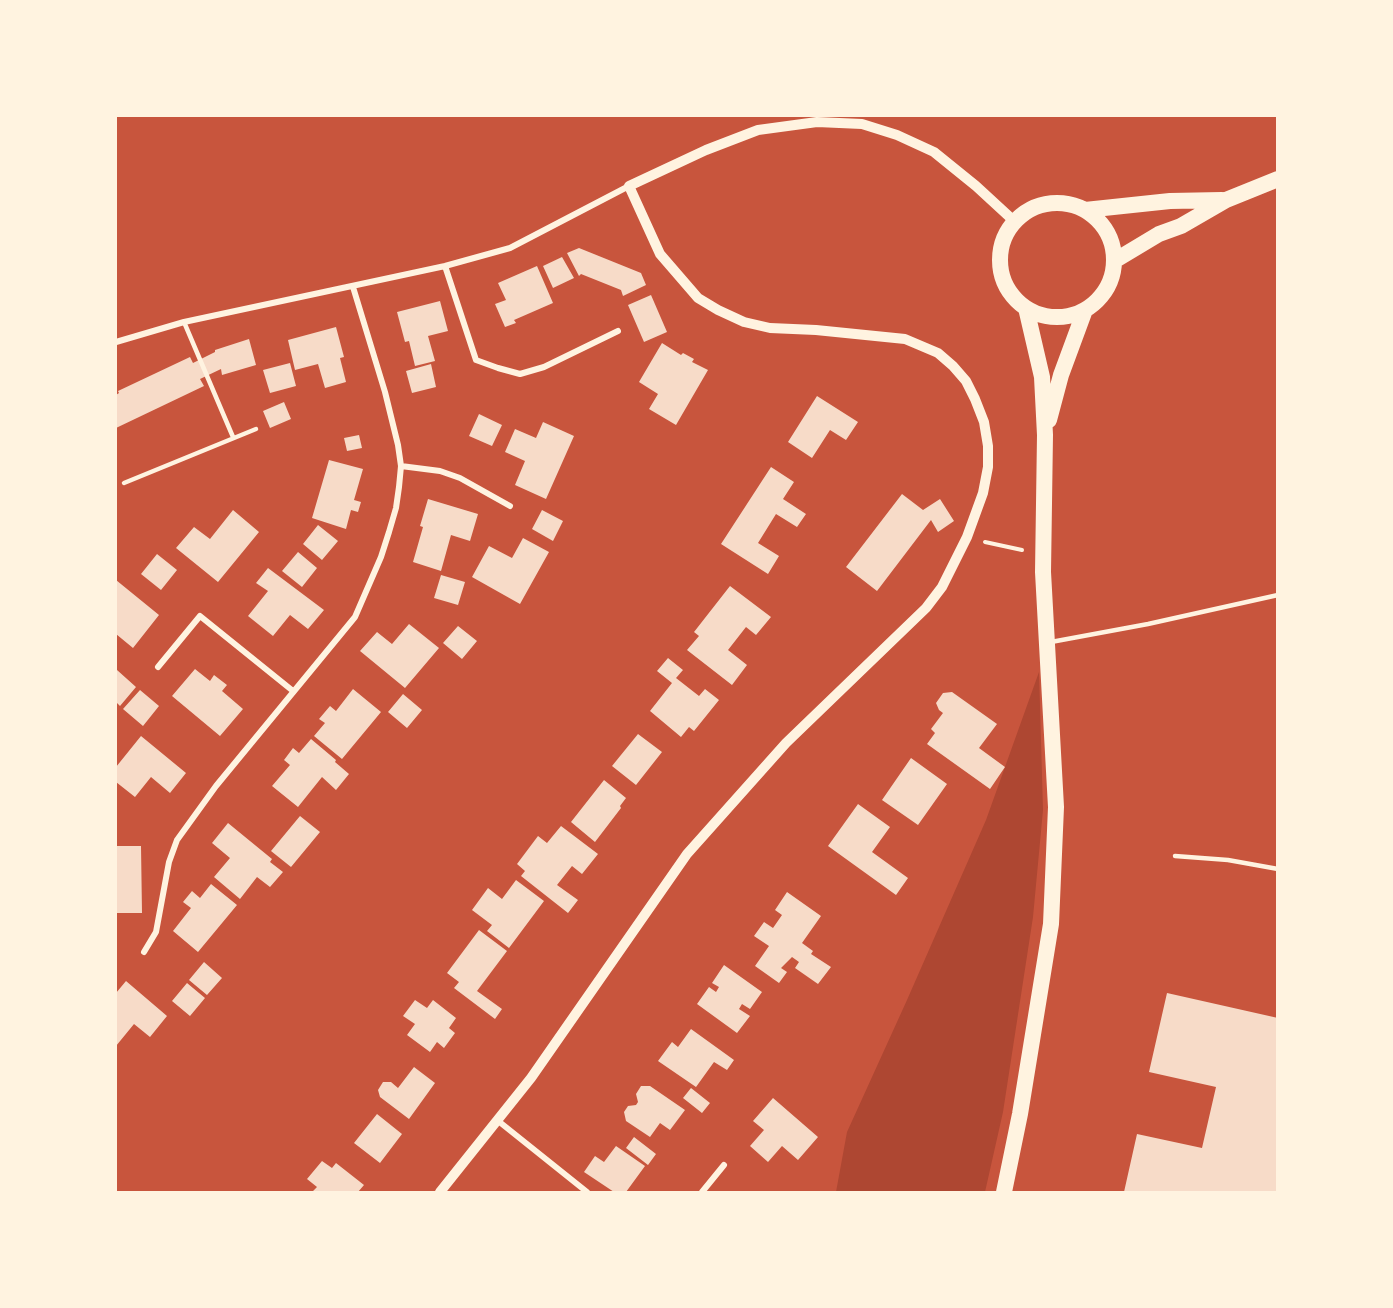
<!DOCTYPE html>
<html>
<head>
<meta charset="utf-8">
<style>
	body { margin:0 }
	#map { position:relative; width:1393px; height:1308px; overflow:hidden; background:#c8553d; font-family:"Source Sans 3",sans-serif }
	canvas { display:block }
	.frame { position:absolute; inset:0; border:117px solid #fff3e0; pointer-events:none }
</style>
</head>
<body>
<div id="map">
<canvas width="1393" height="1308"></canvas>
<div class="frame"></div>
</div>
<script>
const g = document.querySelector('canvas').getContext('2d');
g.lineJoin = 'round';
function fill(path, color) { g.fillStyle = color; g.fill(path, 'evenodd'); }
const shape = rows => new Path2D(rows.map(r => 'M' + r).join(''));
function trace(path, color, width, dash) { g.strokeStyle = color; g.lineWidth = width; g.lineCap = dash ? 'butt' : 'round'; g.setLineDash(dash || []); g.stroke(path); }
const green = shape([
	[1039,672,1043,810,1033,917,1003,1112,985,1192,836,1192,847,1132,907,1000,986,820]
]);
const building = shape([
	[579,248,641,273,646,285,623,296,621,290,581,274,579,276,567,253],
	[562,257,574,278,553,288,543,266],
	[537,266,553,303,514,320,516,323,505,327,495,304,506,300,498,283],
	[651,295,667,332,644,342,628,305],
	[440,301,448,331,428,336,435,361,415,366,409,341,405,342,397,312],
	[336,327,344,357,340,358,346,382,325,388,318,364,295,370,288,340],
	[249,339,256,365,222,375,221,369,200,379,204,386,116,428,116,395,119,393,118,391,190,357,193,363,215,352,215,350],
	[662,343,681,355,683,353,694,359,692,362,708,370,676,425,649,409,658,394,639,382],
	[290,363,296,386,270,393,263,370],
	[431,364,436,387,412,393,406,371],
	[817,396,858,422,846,440,830,430,812,458,788,442],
	[284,402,291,419,270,428,263,411],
	[479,414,502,425,492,446,469,436],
	[543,422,574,436,546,499,515,485,525,461,505,452,515,429,536,438],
	[359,435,362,448,347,451,344,438],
	[329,460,363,469,354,500,361,502,358,512,351,510,346,529,312,518],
	[771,467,794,482,783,499,806,514,797,527,776,514,758,543,779,556,768,574,721,544],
	[902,494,923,510,940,499,954,521,938,532,931,520,877,591,846,567],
	[428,499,478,514,470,541,451,535,441,571,413,562,423,527,420,526],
	[233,510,259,532,218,582,176,548,194,527,210,539],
	[542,510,563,521,553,541,532,529],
	[318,525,338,541,322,560,303,544],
	[523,538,549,552,520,604,472,577,489,546,512,558],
	[298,552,317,568,302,587,282,571],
	[157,554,177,570,161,590,141,574],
	[268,568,324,610,308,629,290,615,273,636,248,616,268,591,256,583],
	[441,575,465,582,458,605,434,598],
	[116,580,159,615,133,648,116,634],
	[730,586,771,617,756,635,746,627,728,650,747,665,732,685,687,650,699,636,694,632],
	[409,624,439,648,405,688,360,651,377,632,392,644],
	[458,626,477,641,462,659,443,643],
	[668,658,683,670,676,678,699,696,705,689,719,700,694,731,689,727,681,737,650,711,672,683,657,671],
	[195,669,210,681,214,675,227,685,222,691,243,709,220,736,172,696],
	[117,670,136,687,120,706,116,702],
	[353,689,381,712,342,759,314,736,325,723,319,719,330,706,336,711],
	[140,690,159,706,143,726,123,709],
	[952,692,997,724,979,748,1005,767,990,789,927,744,935,733,931,729,943,713,939,710,936,703,943,693],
	[403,694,422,710,407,728,388,712],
	[638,734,662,752,636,785,612,766],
	[141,736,186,773,170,793,151,777,135,797,116,782,116,767],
	[311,739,336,760,335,762,349,774,336,790,322,777,298,807,272,786,290,765,284,760,293,748,299,753],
	[911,758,947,784,918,825,882,800],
	[604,780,626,798,620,806,621,808,595,842,571,822],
	[858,804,890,827,872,852,908,878,896,895,828,846],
	[300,816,320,832,291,867,271,851],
	[228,823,272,859,270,862,283,872,270,887,257,877,240,899,214,877,230,858,212,843],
	[561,826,598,854,582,874,572,866,557,885,578,900,568,913,521,876,525,871,517,864,538,836,547,843],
	[116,846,141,846,142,913,116,913],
	[516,880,544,901,509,948,487,931,492,925,472,910,488,888,502,899],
	[211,884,237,905,198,952,173,931,191,908,183,902,192,891,200,898],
	[787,892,821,916,802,943,813,951,811,954,831,967,818,984,795,968,799,962,792,957,781,968,787,972,779,983,755,966,769,946,754,936,764,922,773,928,782,915,775,910],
	[479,930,507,951,477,991,502,1009,495,1019,454,988,459,982,447,973],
	[204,962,222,978,207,995,189,980],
	[724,965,762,992,750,1009,742,1004,739,1009,750,1016,737,1033,697,1004,709,987,716,992,719,987,712,983],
	[126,981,167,1016,150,1037,134,1024,116,1046,116,993],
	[187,983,205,998,190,1016,172,1001],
	[1167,993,1278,1018,1278,1192,1124,1192,1137,1134,1202,1148,1216,1087,1149,1072],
	[415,1000,427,1008,433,1000,456,1018,449,1028,455,1033,444,1048,437,1042,430,1052,407,1035,415,1024,403,1016],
	[691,1029,734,1060,727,1070,714,1062,696,1087,658,1061,672,1042,678,1047],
	[414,1067,435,1083,409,1119,380,1097,378,1090,383,1082,391,1082,398,1088],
	[641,1086,650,1086,685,1110,670,1130,660,1123,650,1137,626,1121,624,1112,628,1106,636,1105,638,1102,636,1094],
	[691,1088,710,1103,702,1113,683,1098],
	[773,1098,818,1137,798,1160,782,1146,768,1162,750,1146,764,1130,753,1121],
	[377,1114,402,1134,380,1163,354,1143],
	[634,1137,656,1154,648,1165,626,1148],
	[616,1146,645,1166,626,1192,614,1192,584,1172,595,1156,604,1162],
	[322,1161,332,1168,336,1163,364,1185,358,1192,312,1192,317,1187,307,1179]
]);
const path = shape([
	[985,542,1022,550]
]);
const service = shape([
	[184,322,233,437],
	[124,483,256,429],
	[1051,642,1148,624,1278,595],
	[1175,856,1228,860,1278,869]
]);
const minor = shape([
	[445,266,476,360,498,368,520,374,544,367,618,331],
	[116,342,184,322,445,266,510,248,629,186],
	[401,466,440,471,460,478,510,506],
	[158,667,200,616,293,691],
	[144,952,156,932,169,862,177,840,216,786,355,617,381,557,389,532,396,508,399,487,401,466,398,445,385,392,353,287],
	[497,1120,587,1192],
	[702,1192,724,1165]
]);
const tertiary = shape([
	[440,1192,531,1078,687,854,786,743,926,608,942,587,967,537,983,493,988,467,988,446,984,422,975,399,966,381,953,366,938,353,905,339,816,330,770,328,744,322,718,310,698,298,660,254,629,186,706,150,758,130,817,122,862,124,897,135,934,152,976,186,1014,221]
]);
const trunk = shape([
	'1000 260a57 57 0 1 1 114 0a57 57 0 1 1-114 0Z',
	[1085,210,1170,201,1222,200],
	[1114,261,1159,234,1181,226,1226,200,1278,179],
	[1049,420,1061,375,1085,310],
	[1004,1192,1020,1114,1051,924,1056,807,1043,572,1045,435,1042,377,1026,308]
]);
fill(green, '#ae4732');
fill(building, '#f7dbc8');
trace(path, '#fff3e0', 4);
trace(service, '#fff3e0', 4.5);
trace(minor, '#fff3e0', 6);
trace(tertiary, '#fff3e0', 10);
trace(trunk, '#fff3e0', 16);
</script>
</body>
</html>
